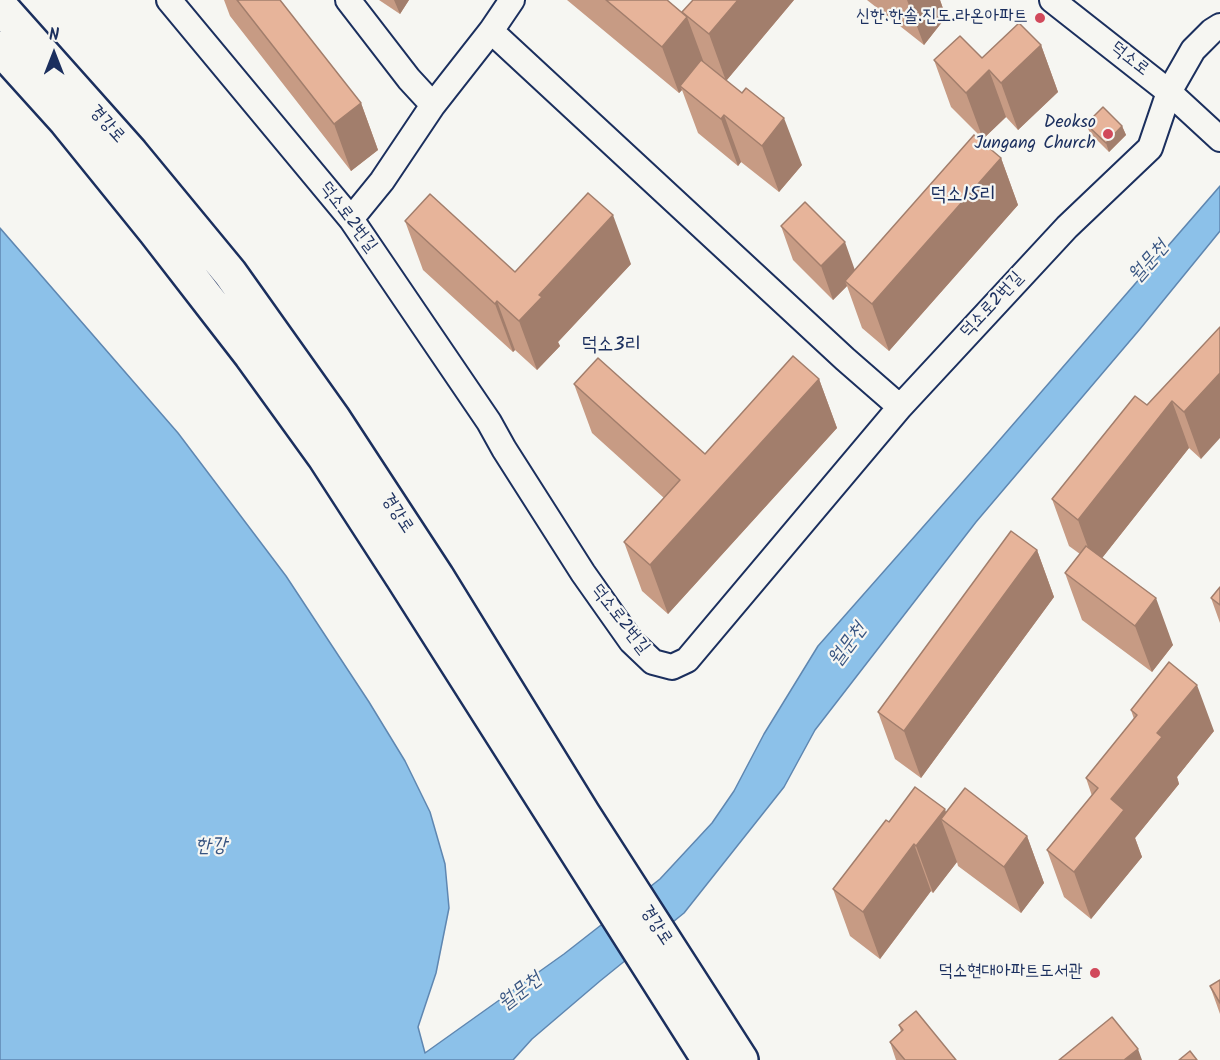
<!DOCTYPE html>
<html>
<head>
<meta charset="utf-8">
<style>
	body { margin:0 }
	#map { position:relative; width:1220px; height:1060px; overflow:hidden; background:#f6f6f2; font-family:Kalam,sans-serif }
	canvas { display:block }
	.north { position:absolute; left:24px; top:24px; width:60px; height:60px; -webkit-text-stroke:4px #f6f6f2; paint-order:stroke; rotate:0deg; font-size:16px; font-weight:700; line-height:24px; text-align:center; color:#1b2f5e }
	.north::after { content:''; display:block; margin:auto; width:21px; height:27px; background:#1b2f5e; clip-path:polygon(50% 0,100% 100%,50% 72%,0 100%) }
</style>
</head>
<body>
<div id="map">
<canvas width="1220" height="1060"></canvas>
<div class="north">N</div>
</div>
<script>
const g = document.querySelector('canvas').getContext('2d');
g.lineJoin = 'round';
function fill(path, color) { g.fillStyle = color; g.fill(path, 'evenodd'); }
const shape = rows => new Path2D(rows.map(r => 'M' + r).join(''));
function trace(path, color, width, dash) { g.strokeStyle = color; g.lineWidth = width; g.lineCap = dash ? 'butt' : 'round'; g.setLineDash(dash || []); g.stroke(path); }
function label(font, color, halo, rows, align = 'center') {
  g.font = font + ' Kalam,"Poor Story",sans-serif'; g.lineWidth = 4.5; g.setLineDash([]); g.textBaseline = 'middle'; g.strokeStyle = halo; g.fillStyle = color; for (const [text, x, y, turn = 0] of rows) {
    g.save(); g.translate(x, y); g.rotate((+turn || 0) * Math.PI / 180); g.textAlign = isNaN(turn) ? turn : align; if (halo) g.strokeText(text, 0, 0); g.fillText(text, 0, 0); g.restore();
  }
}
const water = shape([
	[1220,186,1220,231,1140,329,976,522,815,730,784,787,684,913,600,981,532,1039,513,1060,0,1060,0,228,178,433,286,576,369,702,405,761,430,812,445,864,449,908,436,973,418,1027,425,1053,564,954,660,879,712,823,734,791,764,734,818,646,990,451,1220,186]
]);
const minor = shape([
	[169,0,351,219,489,422,504,449,583,573,631,641,653,662,672,667,687,660,900,407,1067,227,1150,148,1169,92,1193,50,1212,31,1220,26],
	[348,0,409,79,433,105],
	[1052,0,1169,92,1220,139],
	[491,31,845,359,900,407],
	[351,219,382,181,433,105,491,31,512,0]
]);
const primary = shape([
	[0,6,131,153,230,273,333,418,437,577,583,814,741,1060],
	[0,48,66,121,155,231,251,355,324,456,403,578,709,1060]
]);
const wall = shape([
	[224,0,280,0,361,103,378,150,351,171,230,16],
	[379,0,409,0,400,14],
	[567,0,667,0,683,13,794,0,726,81,802,165,779,192,741,162,738,166,698,133,682,90,679,93],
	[867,0,940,0,946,17,924,45],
	[1041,45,1058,92,1018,130,1006,117,983,139,951,107,934,60,982,58],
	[1086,124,1122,126,1126,135,1109,152,1090,133],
	[1001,158,1018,205,889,351,862,328,847,286,833,300,793,260,781,226,855,270],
	[405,221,515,272,631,264,558,342,560,346,537,370,515,350,513,352,423,270],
	[1220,327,1201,459,1189,448,1102,558,1173,645,1152,672,1082,620,1065,573,1080,554,1069,546,1052,499,1147,405],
	[819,379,837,428,668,614,642,591,624,542,664,498,592,433,574,384,705,454],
	[1037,550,1054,597,921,778,895,759,878,712],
	[1220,587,1220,623,1211,598],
	[1131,710,1214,731,1177,777,1179,784,1135,838,1142,857,1091,919,1064,897,1047,850,1092,796,1086,778,1134,719],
	[946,813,1027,836,1044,883,1021,913,958,866,957,862,933,893,931,891,880,959,850,936,833,889,889,822],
	[1220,980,1220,1014,1210,986],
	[899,1025,956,1060,896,1060,890,1042,901,1032]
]);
const shadedWall = shape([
	[394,0,409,0,400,14],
	[738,0,794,0,726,81,709,34],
	[907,0,940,0,946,17,924,45],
	[687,17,704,63,680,86,682,90,679,93,662,47],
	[1041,45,1058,92,1018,130,1001,83],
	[989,70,1006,117,983,139,966,93],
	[361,103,378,150,351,171,334,124],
	[724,115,741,162,738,166,721,119],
	[784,118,802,165,779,192,762,146],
	[1122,126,1126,135,1109,152,1106,143],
	[1001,158,1018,205,889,351,872,304],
	[613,215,631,264,558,342,560,346,537,370,519,321,539,295],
	[845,242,857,276,845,281,847,286,833,300,821,266],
	[497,301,515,350,513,352,495,304],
	[1220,373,1220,438,1201,459,1184,412],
	[819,379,837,428,668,614,650,565],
	[1172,401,1189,448,1095,567,1078,520],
	[1037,550,1054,597,921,778,904,731],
	[1156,598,1173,645,1152,672,1135,626],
	[1197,685,1214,731,1177,777,1179,784,1135,838,1142,857,1091,919,1074,872,1111,799,1157,733],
	[945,809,951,827,941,819,957,862,933,893,916,846],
	[1027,836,1044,883,1021,913,1004,867],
	[914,844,931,891,880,959,863,912],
	[1138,1049,1142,1060,1124,1060]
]);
const building = shape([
	[237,0,280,0,361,103,334,124,237,0],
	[606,0,667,0,687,17,662,47,606,0],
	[693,0,738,0,709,34,682,12,693,0],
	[1019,23,1041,45,1001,83,989,70,966,93,934,60,960,36,982,58,1019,23],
	[701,60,742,93,746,88,784,118,762,146,724,115,721,119,680,86,701,60],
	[1103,107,1122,126,1106,143,1086,124,1103,107],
	[974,135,1001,158,872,304,845,281,974,135],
	[588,193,613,215,539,295,542,297,519,321,497,301,495,304,405,221,430,194,515,272,588,193],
	[805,202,845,242,821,266,781,226,805,202],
	[1220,327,1220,373,1184,412,1172,401,1078,520,1052,499,1135,396,1147,405,1220,327],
	[793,356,819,379,650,565,624,542,680,480,574,384,598,358,705,454,793,356],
	[1011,531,1037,550,904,731,878,712,1011,531],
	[1086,546,1156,598,1135,626,1065,573,1086,546],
	[1220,587,1220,605,1211,598,1220,587],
	[1169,662,1197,685,1157,733,1162,737,1111,799,1124,810,1074,872,1047,850,1098,788,1086,778,1137,715,1131,710,1169,662],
	[915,787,945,809,916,846,914,844,863,912,833,889,886,820,889,822,915,787],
	[965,788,1027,836,1004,867,941,819,965,788],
	[1220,980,1220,1003,1210,986,1220,980],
	[916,1011,956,1060,905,1060,890,1042,903,1030,899,1025,916,1011],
	[1112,1017,1138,1049,1124,1060,1059,1060,1112,1017],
	[1190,1051,1197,1060,1179,1060,1190,1051]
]);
const markers = [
	[1040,18,6,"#d1495b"],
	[1108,134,6,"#d1495b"],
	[1095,973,6,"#d1495b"]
];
const poiNames = [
	["신한.한솔.진도.라온아파트",1028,18],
	["Deokso",1096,124],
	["Jungang Church",1096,145],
	["덕소현대아파트도서관",1083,973]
];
const streetNames = [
	["덕소로",1129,60,38],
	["경강로",106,125,48],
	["덕소로2번길",347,218,53],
	["덕소로2번길",993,306,-47],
	["경강로",396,514,57],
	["덕소로2번길",619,620,52],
	["경강로",655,926,57]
];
const neighbourhoodNames = [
	["덕소15리",963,197],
	["덕소3리",611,347]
];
const waterNames = [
	["월문천",1150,263,-49],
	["월문천",849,646,-54],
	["한강",211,848],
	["월문천",521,993,-38]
];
fill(water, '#8cc1e9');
trace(water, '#5f87b1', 1.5);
trace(minor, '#1b2f5e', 28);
trace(primary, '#1b2f5e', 38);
trace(minor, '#f6f6f2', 24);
trace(primary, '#f6f6f2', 33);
fill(wall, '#c79b84');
fill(shadedWall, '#a27e6c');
fill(building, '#e7b49a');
trace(building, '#a27e6c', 1.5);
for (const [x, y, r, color] of markers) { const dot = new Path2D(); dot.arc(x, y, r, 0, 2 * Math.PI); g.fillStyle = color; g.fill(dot); trace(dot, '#f6f6f2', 2); }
label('18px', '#1b2f5e', '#f6f6f2', poiNames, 'right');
label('18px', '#1b2f5e', '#f6f6f2', streetNames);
label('20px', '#1b2f5e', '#f6f6f2', neighbourhoodNames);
label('italic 20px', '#375481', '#f6f6f2', waterNames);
</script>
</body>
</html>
